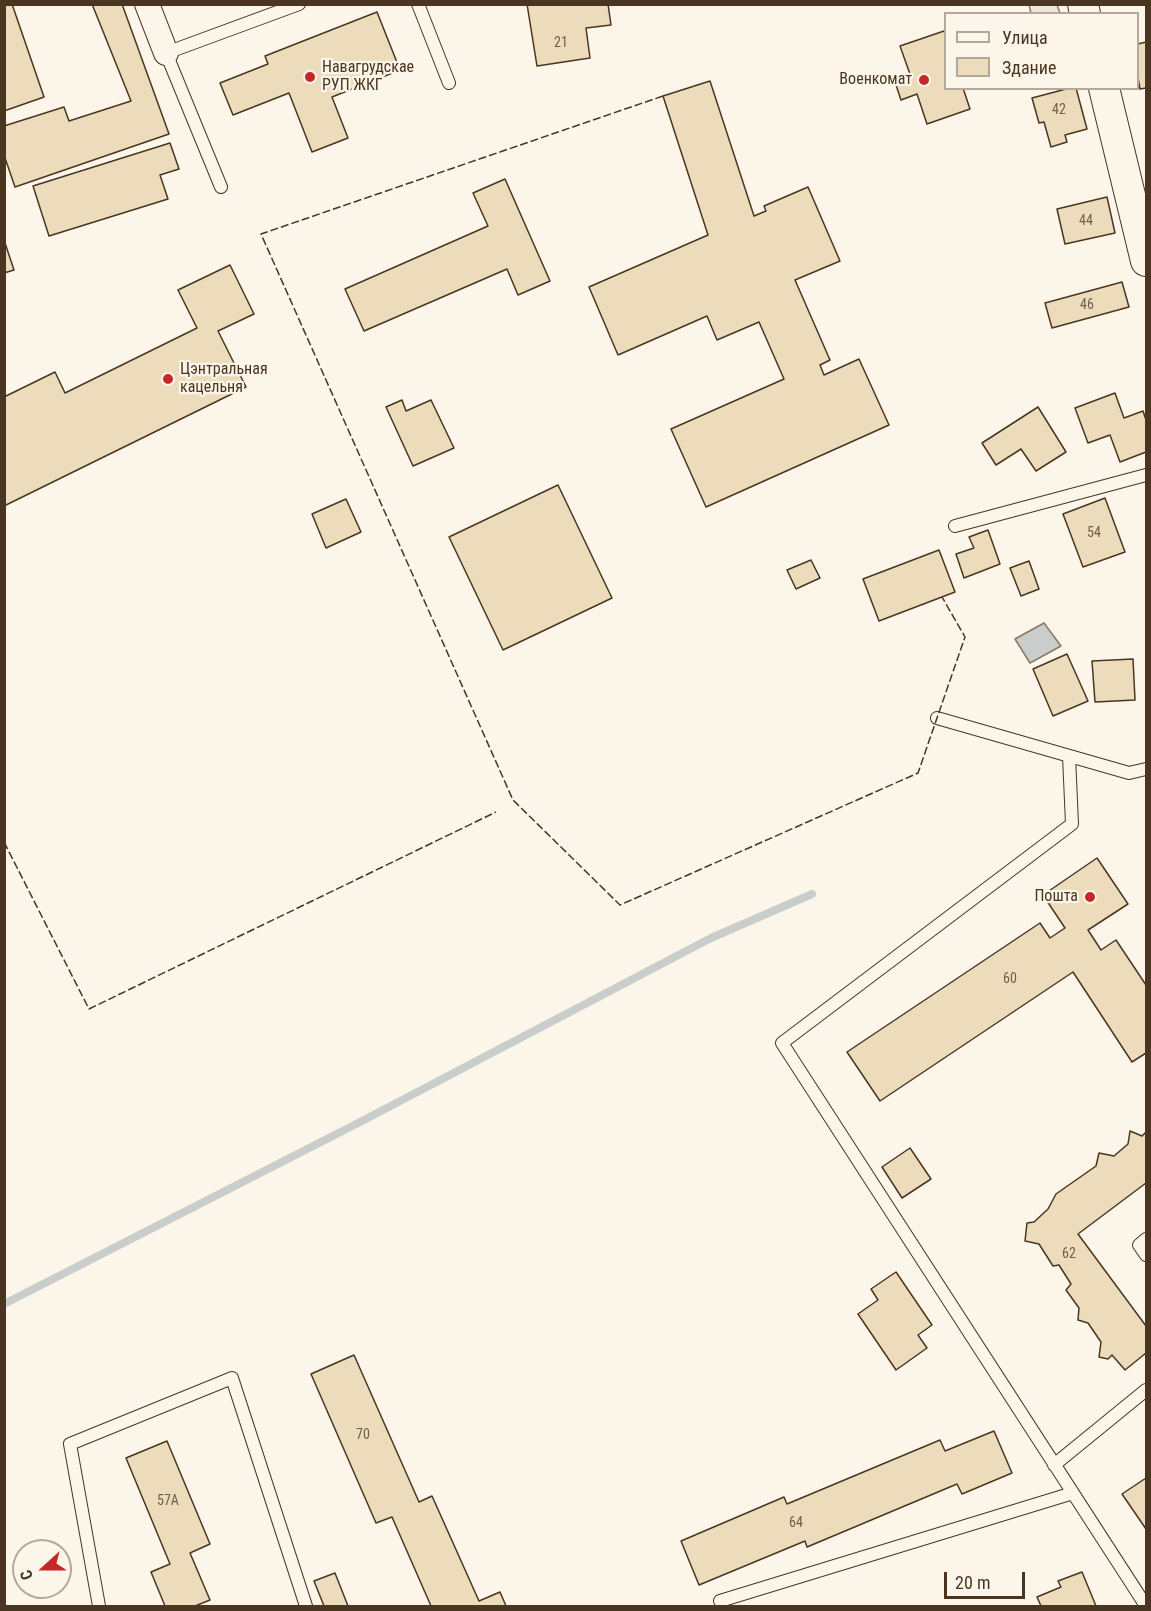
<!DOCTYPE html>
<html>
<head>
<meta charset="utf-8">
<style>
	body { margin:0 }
	#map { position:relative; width:1151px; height:1611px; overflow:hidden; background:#fbf6e9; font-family:"Roboto Condensed",sans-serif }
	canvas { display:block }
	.frame { position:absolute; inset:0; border:6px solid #4a3520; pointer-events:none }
	.legend { position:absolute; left:944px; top:12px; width:195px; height:78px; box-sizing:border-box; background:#fbf6e9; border:2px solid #b4a999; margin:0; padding:8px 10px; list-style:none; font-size:18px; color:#4a3520 }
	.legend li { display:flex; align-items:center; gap:12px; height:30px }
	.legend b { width:30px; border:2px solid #b4a999 }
	.north { position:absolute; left:12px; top:1539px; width:60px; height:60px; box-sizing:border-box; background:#fbf6e9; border:2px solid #b4a999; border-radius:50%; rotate:249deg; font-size:16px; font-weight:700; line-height:24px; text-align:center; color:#4a3520 }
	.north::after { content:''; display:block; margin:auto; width:21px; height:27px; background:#c62828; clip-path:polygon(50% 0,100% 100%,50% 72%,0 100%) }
	.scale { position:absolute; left:944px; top:1572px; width:81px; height:27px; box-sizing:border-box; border:3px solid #4a3520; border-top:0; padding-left:8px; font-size:18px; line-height:21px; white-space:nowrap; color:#4a3520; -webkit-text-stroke:4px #fbf6e9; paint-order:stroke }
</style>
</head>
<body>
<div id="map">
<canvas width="1151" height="1611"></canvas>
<div class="frame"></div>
<ul class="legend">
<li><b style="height:8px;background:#fbf6e9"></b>Улица</li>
<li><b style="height:16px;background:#ecdcbc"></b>Здание</li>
</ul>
<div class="north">С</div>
<div class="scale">20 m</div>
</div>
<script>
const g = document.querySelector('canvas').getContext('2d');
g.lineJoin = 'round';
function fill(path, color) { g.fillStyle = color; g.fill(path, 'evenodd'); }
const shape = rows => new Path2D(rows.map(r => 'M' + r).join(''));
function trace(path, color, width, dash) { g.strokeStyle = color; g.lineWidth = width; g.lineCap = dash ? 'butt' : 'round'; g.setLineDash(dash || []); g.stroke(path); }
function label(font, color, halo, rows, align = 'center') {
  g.font = font + ' "Roboto Condensed",sans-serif'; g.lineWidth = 4.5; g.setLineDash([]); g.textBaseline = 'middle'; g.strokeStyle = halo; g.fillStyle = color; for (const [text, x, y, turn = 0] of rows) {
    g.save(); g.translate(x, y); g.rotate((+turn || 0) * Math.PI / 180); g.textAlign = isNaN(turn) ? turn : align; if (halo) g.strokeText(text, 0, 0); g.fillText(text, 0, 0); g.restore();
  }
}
const parking = shape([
	[1029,5,1057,5,1060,13,1031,13,1029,5]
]);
const water = shape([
	[1044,623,1061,646,1030,663,1015,639,1044,623]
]);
const stream = shape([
	[4,1304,364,1120,711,938,812,894]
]);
const building = shape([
	[4,4,12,4,44,97,4,111,4,4],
	[92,4,122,4,169,134,15,187,4,155,4,126,64,107,69,121,131,101,92,4],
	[527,4,608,4,611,25,586,28,590,58,537,66,527,4],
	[377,12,400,70,332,97,348,138,312,152,289,93,233,115,220,83,268,64,265,56,377,12],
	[944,31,946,36,946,88,963,88,970,109,927,124,917,94,901,100,895,82,911,77,900,46,944,31],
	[1146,42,1146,88,1140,89,1138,78,1138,44,1146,42],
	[710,81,754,216,766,211,764,206,808,187,840,261,795,280,830,360,820,365,824,375,859,359,889,425,706,507,671,429,784,379,759,322,717,340,707,316,618,355,589,287,708,235,663,96,710,81],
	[1070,88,1076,88,1087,129,1065,135,1067,142,1051,147,1044,122,1039,123,1032,98,1070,88],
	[170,143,179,169,160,175,168,199,49,236,33,186,170,143],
	[505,179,550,281,518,295,507,269,364,331,345,289,488,226,473,193,505,179],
	[1107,197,1115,233,1065,244,1057,209,1107,197],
	[5,243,14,270,4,273,4,244,5,243],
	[230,265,254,314,218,331,246,387,4,506,4,397,55,372,65,393,197,328,178,290,230,265],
	[1122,282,1129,307,1052,328,1045,303,1122,282],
	[1115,393,1124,418,1143,411,1146,420,1146,452,1120,462,1110,435,1088,443,1075,408,1115,393],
	[402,400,406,411,431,400,454,448,413,466,386,407,402,400],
	[1038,407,1066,452,1036,471,1021,449,996,465,982,443,1038,407],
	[558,485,612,598,503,650,449,537,558,485],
	[1105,498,1125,552,1083,567,1063,514,1105,498],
	[346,499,361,532,326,548,312,514,346,499],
	[988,530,1000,564,964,578,956,554,974,548,969,537,988,530],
	[939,550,955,592,879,621,863,579,939,550],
	[811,560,820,578,796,589,787,570,811,560],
	[1029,561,1039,589,1021,596,1010,568,1029,561],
	[1067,654,1088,701,1053,716,1033,669,1067,654],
	[1133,659,1135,700,1095,702,1092,661,1133,659],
	[1097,858,1128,904,1088,930,1101,950,1116,940,1146,985,1146,1053,1132,1062,1073,972,880,1101,847,1052,1040,923,1050,938,1065,928,1043,895,1097,858],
	[1130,1131,1142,1136,1146,1132,1146,1183,1078,1234,1146,1326,1146,1353,1125,1370,1112,1355,1108,1359,1099,1357,1101,1342,1088,1323,1078,1320,1079,1308,1066,1290,1071,1284,1059,1265,1053,1266,1039,1244,1025,1241,1027,1223,1034,1222,1048,1209,1056,1194,1096,1166,1099,1153,1114,1156,1128,1144,1130,1131],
	[910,1148,931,1179,902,1198,882,1167,910,1148],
	[896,1272,932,1325,918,1335,927,1348,896,1370,858,1314,878,1300,871,1289,896,1272],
	[354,1355,419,1502,432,1496,479,1601,500,1592,506,1606,431,1606,392,1517,376,1523,311,1374,354,1355],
	[994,1431,1012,1473,962,1494,957,1484,807,1547,805,1541,699,1585,681,1541,784,1497,787,1504,940,1440,945,1451,994,1431],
	[167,1441,210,1544,190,1553,210,1600,195,1606,165,1606,151,1572,170,1564,126,1458,167,1441],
	[1146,1478,1146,1529,1122,1494,1146,1478],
	[1082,1572,1096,1606,1041,1606,1037,1597,1061,1587,1058,1581,1082,1572],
	[335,1573,348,1606,324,1606,314,1581,335,1573]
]);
const service = shape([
	[418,4,449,83],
	[221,187,166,53,299,4],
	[955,526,1146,475],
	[937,718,1129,773,1146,769],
	[1069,756,1072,824,782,1043,1146,1606],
	[1146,1239,1139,1245,1146,1255],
	[1054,1465,1146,1390],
	[720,1601,1073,1493],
	[99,1606,70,1444,232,1378,306,1606]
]);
const minor = shape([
	[147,4,166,53]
]);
const tertiary = shape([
	[1083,4,1085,14],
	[1104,88,1146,261]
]);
const fence = shape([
	[663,96,261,234,513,800,620,905,918,773,965,637,942,597],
	[4,842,89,1009,496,812]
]);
const markers = [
	[310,77,6,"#c62828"],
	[924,80,6,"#c62828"],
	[168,379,6,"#c62828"],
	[1090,897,6,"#c62828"]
];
const numberNames = [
	["21",561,43],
	["42",1059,110],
	["44",1086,221],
	["46",1087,305],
	["54",1094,533],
	["60",1010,979],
	["62",1069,1254],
	["70",363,1435],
	["57А",168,1501],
	["64",796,1523]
];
const poiNames = [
	["Навагрудскае",322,68],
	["РУП ЖКГ",322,86],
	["Военкомат",912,80,"right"],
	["Цэнтральная",180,370],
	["кацельня",180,388],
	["Пошта",1078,897,"right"]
];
fill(parking, '#ede7d9');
trace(parking, '#887966', 1.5);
fill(water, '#c9cecd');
trace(water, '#887966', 1.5);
trace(stream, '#c9cecd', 8);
fill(building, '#ecdcbc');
trace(building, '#4a3520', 1.5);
trace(service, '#4a3520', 14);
trace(minor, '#4a3520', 26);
trace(tertiary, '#4a3520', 32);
trace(service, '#fbf6e9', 12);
trace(minor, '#fbf6e9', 24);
trace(tertiary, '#fbf6e9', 30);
trace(fence, '#4a3520', 1.5, [8, 3]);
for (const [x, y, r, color] of markers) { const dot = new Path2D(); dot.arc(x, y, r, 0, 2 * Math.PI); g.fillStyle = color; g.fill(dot); trace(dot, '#fbf6e9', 2); }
label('14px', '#725f47', null, numberNames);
label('16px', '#4a3520', '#fbf6e9', poiNames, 'left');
</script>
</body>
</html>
